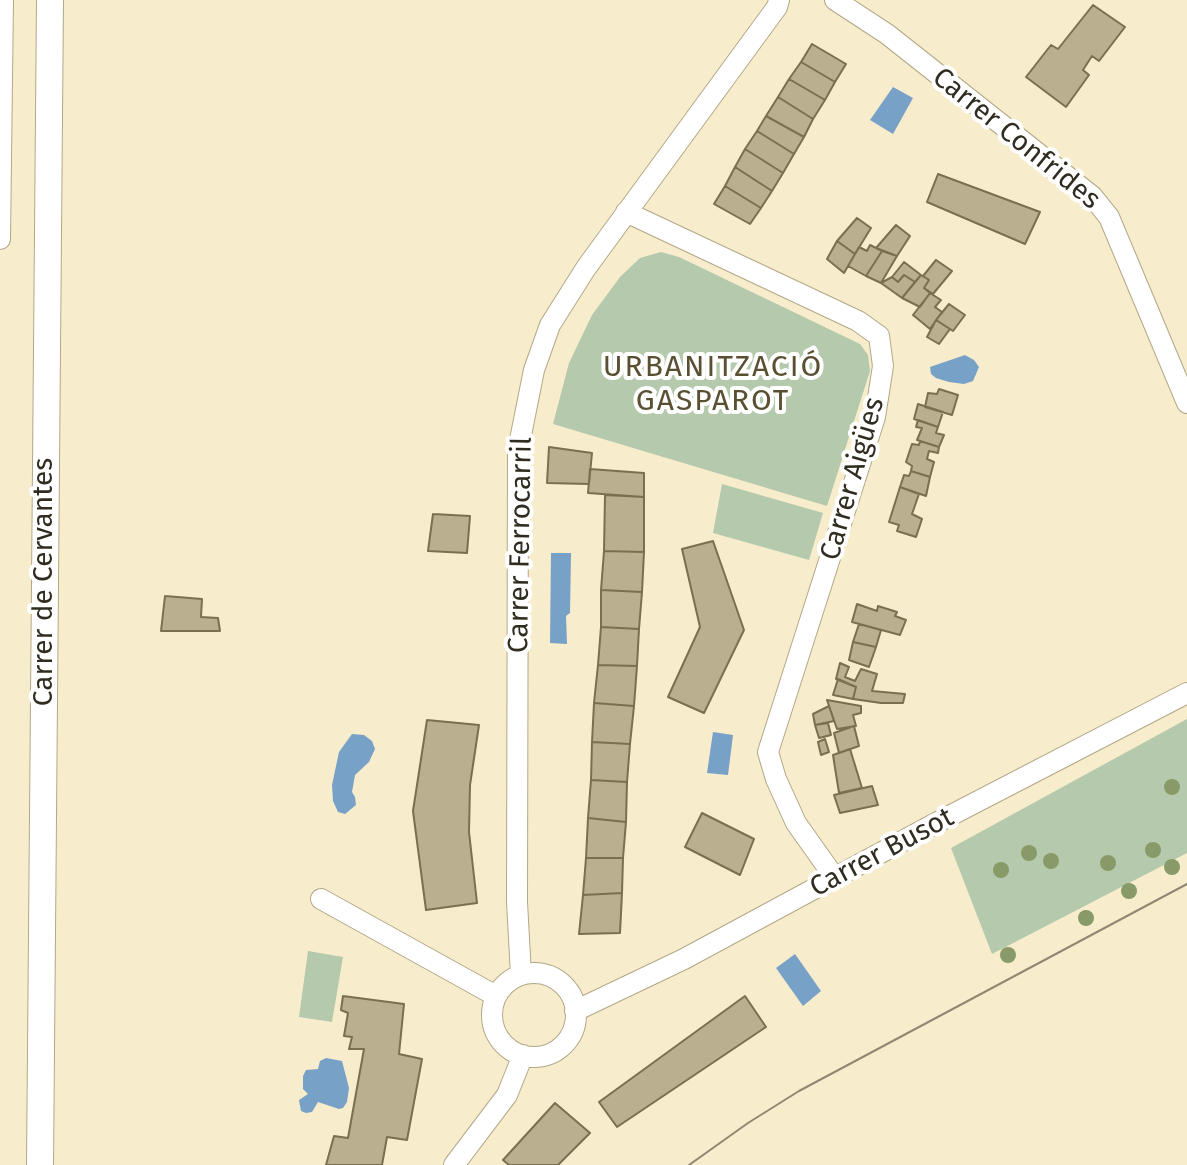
<!DOCTYPE html>
<html>
<head>
<meta charset="utf-8">
<style>
	body { margin:0 }
	canvas { display:block; background:#f7eccb }
</style>
</head>
<body>
<canvas width="1187" height="1165"></canvas>
<script>
const g = document.querySelector('canvas').getContext('2d');
g.lineJoin = 'round';
function fill(path, color) { g.fillStyle = color; g.fill(path, 'evenodd'); }
const shape = rows => new Path2D(rows.map(r => 'M' + r).join(''));
function trace(path, color, width, dash) { g.strokeStyle = color; g.lineWidth = width; g.lineCap = dash ? 'butt' : 'round'; g.setLineDash(dash || []); g.stroke(path); }
function label(font, color, halo, rows, align = 'center') {
  g.font = font + ' "Fira Sans",sans-serif'; g.lineWidth = 8; g.setLineDash([]); g.textBaseline = 'middle'; g.strokeStyle = halo; g.fillStyle = color; for (const [text, x, y, turn = 0] of rows) {
    g.save(); g.translate(x, y); g.rotate((+turn || 0) * Math.PI / 180); g.textAlign = isNaN(turn) ? turn : align; if (halo) g.strokeText(text, 0, 0); g.fillText(text, 0, 0); g.restore();
  }
}
const green = shape([
	[661,252,679,257,860,344,868,355,870,371,827,506,553,424,569,363,592,315,620,277,640,258],
	[722,484,823,513,809,560,713,533],
	[1187,719,1187,853,992,954,951,848],
	[308,951,343,957,332,1022,299,1017]
]);
const water = shape([
	[893,87,913,98,893,134,870,120],
	[965,355,974,360,979,367,973,381,964,384,949,382,936,378,931,374,930,367],
	[551,553,571,553,570,613,566,616,567,644,550,643],
	[713,732,733,735,728,775,707,773],
	[352,734,364,735,372,741,375,749,369,762,355,775,352,792,355,797,356,805,345,814,338,812,333,801,332,785,339,752],
	[795,954,821,991,803,1006,776,968],
	[326,1058,342,1061,349,1088,347,1102,343,1108,339,1109,318,1102,312,1112,306,1113,301,1111,299,1100,308,1094,303,1089,303,1076,306,1070,318,1069,320,1061]
]);
const building = shape([
	[1093,5,1125,27,1099,61,1092,56,1083,70,1089,75,1066,107,1026,77,1051,45,1058,49,1093,5],
	[812,44,846,64,835,82,801,62,812,44],
	[801,62,835,82,825,100,789,79,801,62],
	[789,79,825,100,813,119,778,97,789,79],
	[778,97,813,119,804,137,766,116,778,97],
	[766,116,804,137,794,154,757,131,766,116],
	[757,131,794,154,783,173,745,149,757,131],
	[745,149,783,173,772,191,735,167,745,149],
	[735,167,772,191,761,208,725,186,735,167],
	[938,174,1040,212,1025,244,927,202,938,174],
	[725,186,761,208,750,224,714,204,725,186],
	[857,218,871,228,855,254,837,241,857,218],
	[896,225,910,236,897,256,876,248,896,225],
	[837,241,855,254,844,273,827,259,837,241],
	[870,245,882,251,866,276,848,266,859,247,867,251,870,245],
	[882,251,897,256,881,283,866,276,882,251],
	[936,260,952,271,933,294,924,288,929,280,923,276,936,260],
	[904,262,921,275,915,282,904,275,898,282,892,277,904,262],
	[904,275,915,282,902,298,881,283,892,277,898,282,904,275],
	[921,275,929,280,924,288,930,293,920,307,902,298,921,275],
	[930,293,941,300,935,307,942,312,930,329,913,315,930,293],
	[949,304,965,315,953,331,936,320,949,304],
	[936,320,950,329,939,344,927,337,936,320],
	[939,389,958,395,952,415,925,407,928,393,937,394,939,389],
	[918,404,943,412,938,427,914,419,918,404],
	[918,420,938,427,936,433,944,435,939,447,917,440,922,428,916,427,918,420],
	[920,441,939,447,938,453,929,451,927,459,934,462,930,477,911,471,912,466,906,462,912,444,919,445,920,441],
	[549,447,592,453,589,484,547,483,549,447],
	[590,469,644,473,644,497,588,493,590,469],
	[911,471,930,477,926,496,900,487,904,475,909,476,911,471],
	[900,487,919,494,912,514,922,519,916,537,897,531,899,525,889,522,900,487],
	[605,495,644,497,644,552,604,551,605,495],
	[433,514,470,516,467,553,428,551,433,514],
	[713,541,744,630,704,713,668,697,700,627,682,549,713,541],
	[604,551,644,552,642,592,601,590,604,551],
	[601,590,642,592,639,629,601,627,601,590],
	[165,596,202,599,201,617,218,618,220,631,161,631,165,596],
	[857,604,877,611,878,606,897,612,895,616,906,620,900,635,852,622,857,604],
	[859,624,881,630,876,647,853,642,859,624],
	[601,627,639,629,637,666,598,665,601,627],
	[853,642,876,647,869,667,849,660,853,642],
	[840,663,849,667,845,677,855,681,861,669,877,674,872,691,905,694,903,703,881,703,853,699,856,687,836,679,840,663],
	[598,665,637,666,634,706,594,703,598,665],
	[838,679,856,687,853,699,833,695,838,679],
	[827,700,861,706,861,713,853,715,856,726,837,729,827,700],
	[594,703,634,706,630,744,592,742,594,703],
	[829,706,834,721,815,725,813,714,829,706],
	[427,720,479,725,470,785,469,832,477,903,426,910,413,811,427,720],
	[828,723,831,735,819,738,815,725,828,723],
	[854,726,859,746,839,753,834,733,854,726],
	[825,739,829,752,821,755,818,742,825,739],
	[592,742,630,744,627,782,591,780,592,742],
	[850,749,862,788,839,793,833,755,850,749],
	[591,780,627,782,626,822,588,818,591,780],
	[872,786,878,805,840,813,834,795,872,786],
	[702,813,754,839,740,875,685,847,702,813],
	[588,818,626,822,623,858,586,858,588,818],
	[586,858,623,858,622,893,583,895,586,858],
	[622,893,620,933,579,934,583,895,622,893],
	[343,996,404,1004,399,1054,422,1059,407,1140,387,1137,382,1165,326,1165,334,1136,348,1138,364,1049,349,1049,352,1037,344,1036,348,1013,341,1010,343,996],
	[745,996,766,1027,617,1127,599,1102,745,996],
	[555,1103,590,1133,558,1165,509,1165,503,1160,555,1103]
]);
const minor = shape([
	[835,0,887,34,1092,196,1109,217,1187,403],
	[626,212,858,321,879,336,883,366,875,417,768,752,776,779,796,823,835,878],
	[0,239,3,0],
	[321,899,496,996],
	'492 1015a42 42 0 1 1 84 0a42 42 0 1 1-84 0Z',
	[521,975,517,902,518,450,534,370,550,325,586,268,777,7,779,0],
	[575,1011,684,959,936,823,1187,693],
	[454,1165,507,1095,523,1055]
]);
const secondary = shape([
	[40,1165,50,0]
]);
const tram = shape([
	[689,1165,748,1123,799,1091,1187,884]
]);
const trees = [
	[1172,787],
	[1153,850],
	[1029,853],
	[1051,861],
	[1108,863],
	[1172,867],
	[1001,870],
	[1129,891],
	[1086,918],
	[1008,955]
];
const streetNames = [
	["Carrer Confrides",1016,139,39],
	["Carrer Aigües",853,479,-74],
	["Carrer Ferrocarril",521,545,-89],
	["Carrer de Cervantes",44,582,-90],
	["Carrer Busot",882,853,-28]
];
const neighbourhoodNames = [
	["URBANITZACIÓ",713,368],
	["GASPAROT",713,402]
];
fill(green, '#b5c9ac');
fill(water, '#77a1c7');
fill(building, '#bab08f');
trace(building, '#797052', 2);
trace(minor, '#b2a888', 22);
trace(secondary, '#b2a888', 28);
trace(minor, '#fff', 20);
trace(secondary, '#fff', 26);
trace(tram, '#908872', 2);
g.fillStyle = '#889a67';
for (const [x, y] of trees) { g.beginPath(); g.arc(x, y, 8, 0, 2 * Math.PI); g.fill(); }
label('28px', '#302c20', '#fff', streetNames);
g.letterSpacing = '2px';
label('30px', '#595032', '#fff', neighbourhoodNames);
g.letterSpacing = '0px';
</script>
</body>
</html>
